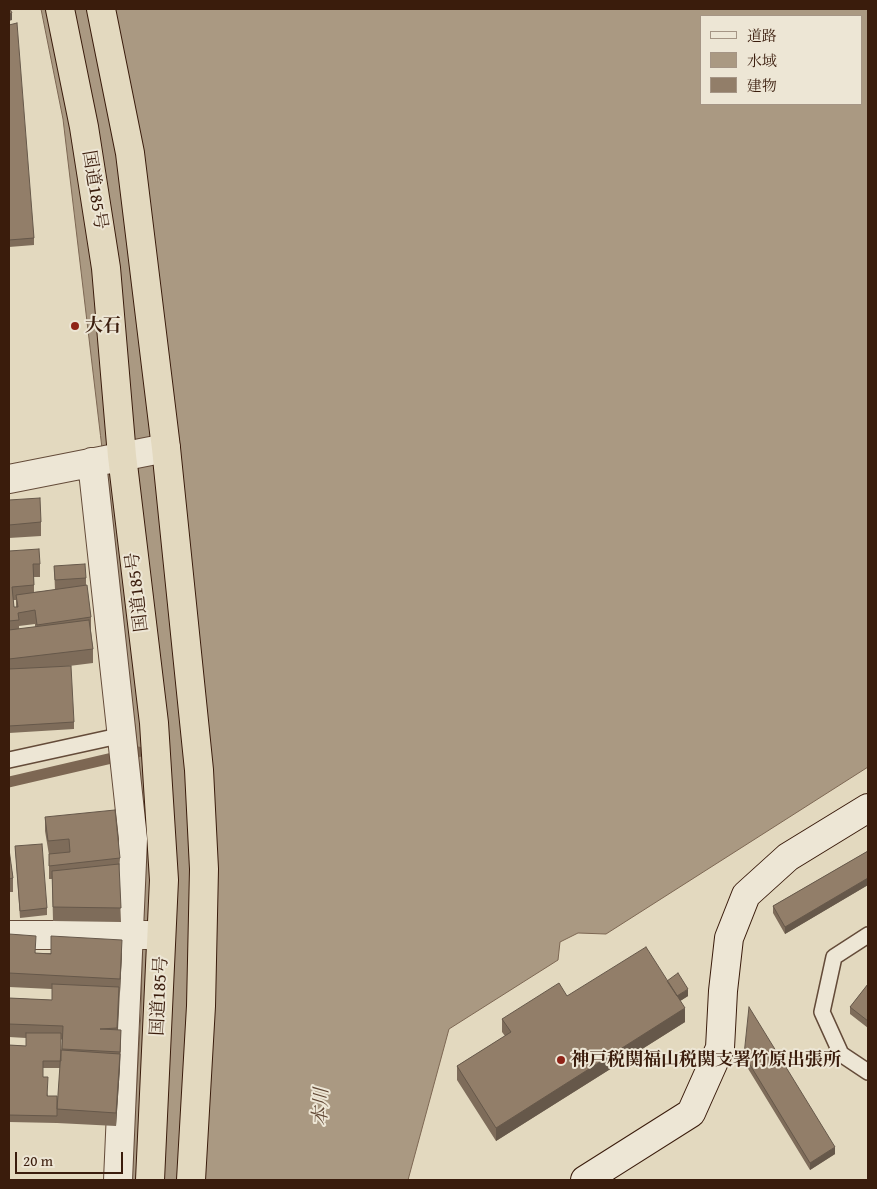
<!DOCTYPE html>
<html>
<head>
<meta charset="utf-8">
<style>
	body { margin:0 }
	#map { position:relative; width:877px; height:1189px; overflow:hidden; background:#e3d9bf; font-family:"Gentium Book Plus","Noto Serif JP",serif }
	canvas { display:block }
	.frame { position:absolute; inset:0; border:10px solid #3a1c0c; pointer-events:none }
	.legend { position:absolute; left:700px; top:15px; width:162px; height:90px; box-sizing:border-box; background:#ede6d5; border:1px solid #a59585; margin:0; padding:6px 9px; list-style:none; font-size:15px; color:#3a1c0c }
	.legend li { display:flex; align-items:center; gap:10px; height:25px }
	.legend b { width:25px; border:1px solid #a59585 }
	.scale { position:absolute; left:15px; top:1152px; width:108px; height:22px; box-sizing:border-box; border:2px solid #3a1c0c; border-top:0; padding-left:6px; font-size:15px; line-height:18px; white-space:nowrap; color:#3a1c0c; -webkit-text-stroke:4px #ede6d5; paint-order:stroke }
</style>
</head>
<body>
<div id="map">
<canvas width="877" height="1189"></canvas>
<div class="frame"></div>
<ul class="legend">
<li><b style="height:6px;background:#ede6d5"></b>道路</li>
<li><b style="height:14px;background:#aa9982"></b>水域</li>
<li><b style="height:14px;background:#927e69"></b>建物</li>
</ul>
<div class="scale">20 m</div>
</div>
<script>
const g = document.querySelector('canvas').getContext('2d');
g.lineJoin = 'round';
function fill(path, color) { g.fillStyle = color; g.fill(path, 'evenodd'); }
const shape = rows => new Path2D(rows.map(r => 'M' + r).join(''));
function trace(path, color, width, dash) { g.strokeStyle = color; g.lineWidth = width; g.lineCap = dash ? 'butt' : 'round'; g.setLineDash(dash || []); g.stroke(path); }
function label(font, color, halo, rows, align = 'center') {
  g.font = font + ' "Gentium Book Plus","Noto Serif JP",serif'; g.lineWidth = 4; g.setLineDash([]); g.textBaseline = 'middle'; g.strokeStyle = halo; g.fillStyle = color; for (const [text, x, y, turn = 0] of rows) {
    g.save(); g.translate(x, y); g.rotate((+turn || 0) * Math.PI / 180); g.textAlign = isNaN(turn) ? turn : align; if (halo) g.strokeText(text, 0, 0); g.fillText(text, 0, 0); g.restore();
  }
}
const water = shape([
	[41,9,868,9,868,767,606,934,578,933,560,942,558,960,449,1029,408,1180,131,1180,141,1012,144,864,138,752,63,119,41,9],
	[701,16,861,16,861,104,701,104,701,16]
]);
const stream = shape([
	[9,782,138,752]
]);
const lane = shape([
	[9,760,123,735],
	[868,935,834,957,822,1012,841,1054,868,1072]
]);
const street = shape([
	[92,462,133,839,118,1180],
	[9,479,166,448],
	[9,935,147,935]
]);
const secondary = shape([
	[585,1180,691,1113,720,1048,723,991,729,938,746,895,788,857,868,808]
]);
const highway = shape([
	[60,9,84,127,106,268,122,456,154,723,164,880,150,1180],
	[101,9,130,153,166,448,199,770,204,869,201,1006,191,1180]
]);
const wall = shape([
	[9,25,34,238,34,245,9,247],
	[9,500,41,522,41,536,9,538],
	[9,551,40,564,40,577,34,577,34,592,55,590,54,566,86,578,86,585,91,617,91,631,93,649,93,663,61,667,74,722,74,729,9,733],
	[13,600,16,600,16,607,14,607],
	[35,624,35,627,19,629,19,626],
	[45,817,120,858,119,872,121,922,53,921,52,879,49,879,49,855,45,831],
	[15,846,47,908,47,915,20,918],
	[9,849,13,878,13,892,9,892],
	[868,851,868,885,785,934,773,913,773,906],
	[9,934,36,953,122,953,118,1030,121,1030,120,1067,116,1126,57,1123,57,1109,60,1068,43,1068,43,1077,48,1096,57,1096,57,1123,9,1122,9,1045,26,1046,26,1038,9,1037,9,998,52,1000,52,989,9,987],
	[61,1039,62,1040,61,1060],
	[667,981,688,996,680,1001,685,1022,496,1141,457,1080,457,1066,505,1036,502,1032,502,1019,567,996],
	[868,984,868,1028,850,1014,850,1007],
	[744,1055,835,1154,810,1170,744,1062]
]);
const shadedWall = shape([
	[12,13,12,20,9,21,9,14],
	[868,878,868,885,785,934,785,927],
	[122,940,122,953,120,993,120,979],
	[119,987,119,1001,117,1042,117,1028],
	[688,989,688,996,674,1005,674,998],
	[685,1008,685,1022,496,1141,496,1128],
	[121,1030,120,1067,116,1126,116,1113],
	[835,1147,835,1154,810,1170,810,1163]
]);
const building = shape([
	[9,9,10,9,12,13,9,14,9,9],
	[17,23,34,238,9,240,9,25,17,23],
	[40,498,41,522,9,525,9,500,40,498],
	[39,549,40,564,33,564,34,585,12,587,14,607,18,607,16,595,87,585,91,617,37,625,35,610,18,613,19,620,9,621,9,551,39,549],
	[85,564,86,578,55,580,54,566,85,564],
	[89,620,93,649,9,659,9,630,89,620],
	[71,666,74,722,9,726,9,669,71,666],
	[115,810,120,858,49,866,49,854,70,852,69,839,48,841,45,817,115,810],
	[42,844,47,908,20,911,15,846,42,844],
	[9,849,13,878,9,879,9,849],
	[868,851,868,878,785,927,773,906,868,851],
	[119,864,121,908,53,907,52,871,119,864],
	[9,934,36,936,35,953,51,954,51,936,122,940,120,979,9,973,9,934],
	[646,947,685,1008,496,1128,457,1066,511,1032,502,1019,559,983,567,996,646,947],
	[678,973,688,989,677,996,667,981,678,973],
	[52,984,119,987,117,1028,100,1029,121,1030,120,1052,62,1049,63,1026,9,1024,9,998,52,1000,52,984],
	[868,984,868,1021,850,1007,868,984],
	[749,1007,835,1147,810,1163,744,1055,749,1007],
	[26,1033,61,1033,61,1061,43,1061,43,1077,48,1077,47,1096,57,1096,57,1116,9,1115,9,1045,26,1046,26,1033],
	[61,1050,120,1054,116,1113,57,1109,61,1050]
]);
const markers = [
	[75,326,5,"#8f2418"],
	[561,1060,5,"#8f2418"]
];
const streetNames = [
	["国道185号",94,190,81],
	["国道185号",138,592,-97],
	["国道185号",160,996,-87]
];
const poiNames = [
	["大石",85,326],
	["神戸税関福山税関支署竹原出張所",571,1060]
];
const waterNames = [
	["本川",322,1107,-88]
];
fill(water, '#aa9982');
trace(water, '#7d6753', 1);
trace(stream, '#7d6753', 11);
trace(lane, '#644b39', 18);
trace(street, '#644b39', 30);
trace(secondary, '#3a1c0c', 30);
trace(highway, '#3a1c0c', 30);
trace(lane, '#ede6d5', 15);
trace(street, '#ede6d5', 28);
trace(secondary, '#ede6d5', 28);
trace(highway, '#e3d9bf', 28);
fill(wall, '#7e6c5a');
fill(shadedWall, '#66584a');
fill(building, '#927e69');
trace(building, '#66584a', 1);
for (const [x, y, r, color] of markers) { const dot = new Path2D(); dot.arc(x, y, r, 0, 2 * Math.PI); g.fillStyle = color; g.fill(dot); trace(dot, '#ede6d5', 2); }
label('18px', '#3a1c0c', '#ede6d5', streetNames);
label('bold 18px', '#3a1c0c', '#ede6d5', poiNames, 'left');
label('italic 19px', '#614835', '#ede6d5', waterNames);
</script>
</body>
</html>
